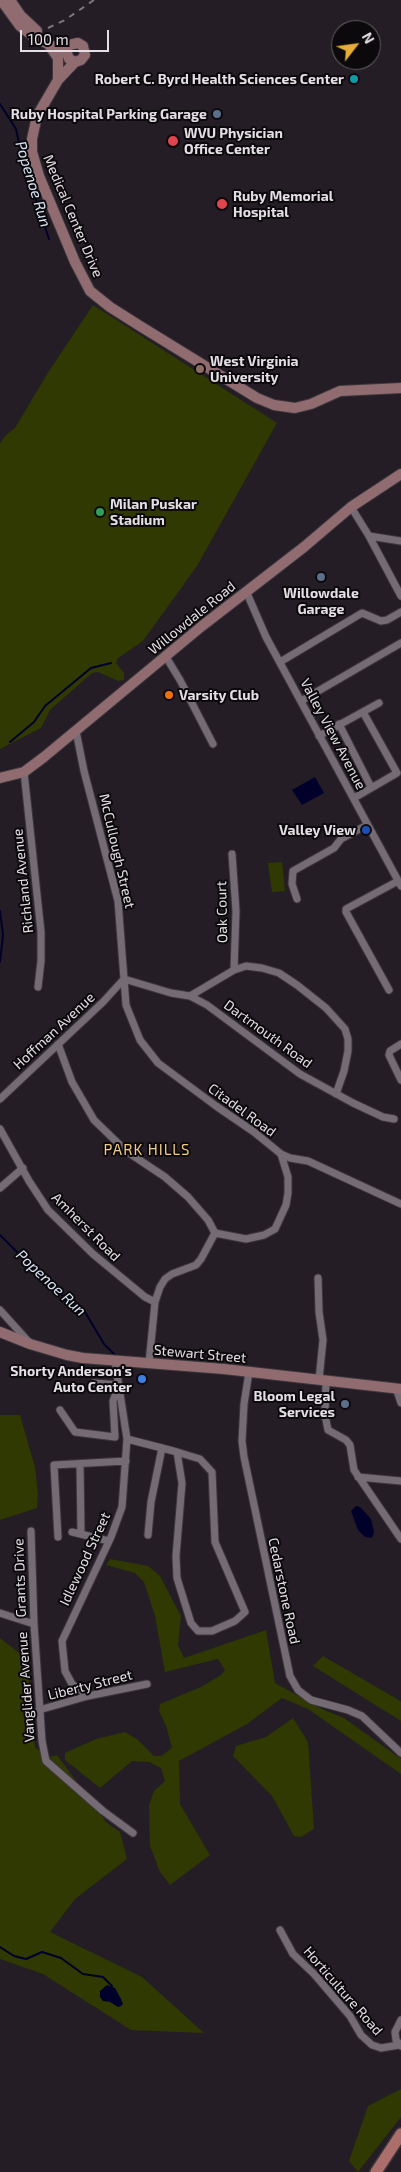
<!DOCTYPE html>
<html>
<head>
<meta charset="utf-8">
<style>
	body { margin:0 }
	#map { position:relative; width:401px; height:2172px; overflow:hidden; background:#241d25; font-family:"Exo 2",sans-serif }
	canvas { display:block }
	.north { position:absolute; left:331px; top:20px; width:50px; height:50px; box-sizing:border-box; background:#0c090c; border:1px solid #625f62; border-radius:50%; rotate:60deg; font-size:14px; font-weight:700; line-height:20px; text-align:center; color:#e4dfe4 }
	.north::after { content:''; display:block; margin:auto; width:18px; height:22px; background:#e5ad35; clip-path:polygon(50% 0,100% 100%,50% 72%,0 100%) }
	.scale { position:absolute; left:20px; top:30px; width:89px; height:22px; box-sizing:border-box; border:2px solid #e4dfe4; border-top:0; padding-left:6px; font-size:15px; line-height:18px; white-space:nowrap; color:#e4dfe4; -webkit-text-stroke:4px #0c090c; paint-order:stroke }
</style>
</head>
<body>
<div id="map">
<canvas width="401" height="2172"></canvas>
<div class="north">N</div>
<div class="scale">100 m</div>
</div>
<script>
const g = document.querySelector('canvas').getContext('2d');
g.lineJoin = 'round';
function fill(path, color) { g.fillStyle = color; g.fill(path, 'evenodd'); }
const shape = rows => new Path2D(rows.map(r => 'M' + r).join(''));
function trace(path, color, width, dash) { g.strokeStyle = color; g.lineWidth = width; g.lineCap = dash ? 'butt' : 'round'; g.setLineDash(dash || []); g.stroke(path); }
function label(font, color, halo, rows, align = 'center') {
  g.font = font + ' "Exo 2",sans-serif'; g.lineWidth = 4; g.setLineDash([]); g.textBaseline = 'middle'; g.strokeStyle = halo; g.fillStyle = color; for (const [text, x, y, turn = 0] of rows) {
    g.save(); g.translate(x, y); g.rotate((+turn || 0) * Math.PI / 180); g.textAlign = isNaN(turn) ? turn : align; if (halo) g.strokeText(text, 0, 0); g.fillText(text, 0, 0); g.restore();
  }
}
const green = shape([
	[93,305,277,423,197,566,143,641,118,658,116,663,124,673,124,680,118,681,98,672,92,673,50,710,41,728,0,749,0,443,6,435,15,428,49,371],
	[282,862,285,891,272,892,268,863],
	[0,1415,20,1415,35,1467,38,1494,37,1508,0,1520],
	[110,1559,148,1566,160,1576,181,1616,178,1645,184,1658,266,1630,275,1683,324,1710,344,1718,401,1759,401,1774,308,1709,282,1698,247,1724,179,1761,180,1804,210,1855,170,1885,160,1872,150,1846,149,1805,154,1791,165,1781,161,1768,149,1762,132,1761,100,1788,65,1760,65,1753,96,1739,125,1732,138,1740,154,1756,161,1756,172,1748,166,1726,159,1711,160,1704,201,1687,221,1675,225,1670,218,1659,165,1672,155,1616,144,1582,135,1573,106,1565],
	[0,1638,27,1659,35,1747,47,1758,57,1755,106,1822,120,1832,127,1859,75,1899,50,1932,142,1977,204,2033,131,2030,43,1974,0,1959],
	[323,1656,397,1699,401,1702,401,1721,313,1666],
	[293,1718,308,1742,314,1829,301,1837,294,1836,272,1796,233,1756,236,1746,266,1737],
	[401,2089,401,2117,358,2172,349,2161,368,2106]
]);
const water = shape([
	[315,777,324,793,302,805,292,790],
	[356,1506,360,1507,371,1519,374,1532,372,1538,365,1537,358,1530,351,1511],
	[107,1985,115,1988,121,1999,123,2004,121,2006,118,2007,110,2002,103,2001,100,1997,100,1991]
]);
const stream = shape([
	[0,104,16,129,22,157,49,239],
	[10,742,34,722,45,706,91,668,111,663],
	[0,911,3,935,0,962],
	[0,1235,55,1290,85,1312,104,1344,117,1357],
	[0,1947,14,1956,26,1959,42,1952,61,1958,83,1974,103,1977,112,1986]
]);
const street = shape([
	[351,507,369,536,401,596],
	[369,536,401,541],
	[246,591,266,637,401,886],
	[166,657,180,680,213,744],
	[280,662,362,613,381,621,387,620,401,612],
	[301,701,401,643],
	[339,724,371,787],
	[76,731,84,771,118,901,126,1005,140,1040,158,1063,216,1106,254,1132,281,1154,290,1158,308,1161,401,1204],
	[319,736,379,703],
	[24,772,41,932,41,961,38,987],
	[354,798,397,773,363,712],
	[232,854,236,911,234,970],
	[297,899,292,884,293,871,334,848,341,839,367,825],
	[124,979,171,993,190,996,207,1005,300,1074,353,1103,383,1117,394,1119],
	[389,990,346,912,346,909,398,881],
	[190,996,234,970,246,966,262,968,279,973,297,985,326,1008,345,1029,348,1039,348,1051,344,1071,336,1094],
	[58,1044,72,1082,94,1120,126,1151,165,1177,188,1197,208,1220,215,1233],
	[401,1044,390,1051,389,1055,401,1080],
	[0,1099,103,1002,124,979],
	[0,1129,29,1181,48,1210,93,1254,145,1297,155,1302],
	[0,1188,23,1168],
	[215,1233,246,1239,264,1235,275,1229,286,1205,288,1193,288,1177,281,1154],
	[318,1278,319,1312,323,1340,319,1380],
	[0,1310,28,1341],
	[149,1363,155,1302,160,1287,165,1279,172,1274,196,1265,201,1259,215,1233],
	[249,1372,244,1404,242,1441,244,1457,290,1676,298,1690,311,1700,348,1710,362,1716,401,1753],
	[326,1381,325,1415,328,1430,346,1440,350,1445,354,1470,401,1539],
	[396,1388,401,1403],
	[60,1410,75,1432,115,1437,113,1401,119,1385,94,1383],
	[127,1439,162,1448,177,1452,200,1459,212,1472,215,1542,245,1612,235,1621,212,1631,198,1631,191,1623,177,1578,176,1556,182,1483,177,1452],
	[80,1464,81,1534],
	[358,1477,401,1481],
	[31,1531,34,1624],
	[72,1532,109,1541],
	[148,1535,151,1502,162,1448],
	[58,1537,54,1465,126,1461],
	[0,1613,34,1624,42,1741,46,1761,103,1811,133,1833],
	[88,1696,72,1684,65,1671,62,1641,111,1537,122,1507,127,1439,115,1361],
	[39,1710,88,1696,147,1684],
	[280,1930,293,1954,314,1974,350,2016,361,2035,372,2045,381,2048,399,2045],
	[401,2020,395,2032,396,2040,401,2046]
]);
const secondary = shape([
	[1,0,20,26,34,37,66,53],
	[10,0,21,16,37,31],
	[49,45,58,58,58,79],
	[75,62,69,59,66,50,69,45,78,43,83,46,85,55,81,60,75,62,58,80,37,116,32,139,32,152,39,176,75,262,90,291,110,307,140,326,257,398,274,405,295,408,311,404,340,391,401,388],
	[0,778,24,772,44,757,202,626,304,547,351,507,401,474],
	[0,1332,30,1344,67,1355,83,1358,224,1369,401,1389]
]);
const primary = shape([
	[376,2172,401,2134]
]);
const rail = shape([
	[48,28,65,20,94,0]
]);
const markers = [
	[354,79,5,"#0f9aa8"],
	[217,114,5,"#5c6f8a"],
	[173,141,6,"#e0444e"],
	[222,204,6,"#e0444e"],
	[200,369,5,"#8d6e63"],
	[100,512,5,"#2e9e5b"],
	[321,577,5,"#5c6f8a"],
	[169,695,5,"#e8710a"],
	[366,830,5,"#1a4fb4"],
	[142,1379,5,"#3f7fe0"],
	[345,1404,5,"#5c6f8a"]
];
const poiNames = [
	["Robert C. Byrd Health Sciences Center",344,79],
	["Ruby Hospital Parking Garage",207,114],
	["WVU Physician",184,133,"left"],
	["Office Center",184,149,"left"],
	["Ruby Memorial",233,196,"left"],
	["Hospital",233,212,"left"],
	["West Virginia",210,361,"left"],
	["University",210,377,"left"],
	["Milan Puskar",110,504,"left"],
	["Stadium",110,520,"left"],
	["Willowdale",321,593,"center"],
	["Garage",321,609,"center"],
	["Varsity Club",179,695,"left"],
	["Valley View",356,830],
	["Shorty Anderson's",132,1371],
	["Auto Center",132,1387],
	["Bloom Legal",335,1396],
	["Services",335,1412]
];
const streetNames = [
	["Medical Center Drive",73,216,67],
	["Willowdale Road",192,618,-39],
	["Valley View Avenue",333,734,62],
	["McCullough Street",117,851,77],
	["Richland Avenue",23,881,-96],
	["Oak Court",222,912,-91],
	["Hoffman Avenue",54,1031,-43],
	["Dartmouth Road",268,1034,36],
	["Citadel Road",242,1110,36],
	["Amherst Road",86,1227,45],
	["Stewart Street",200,1354,5],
	["Idlewood Street",85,1559,-65],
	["Grants Drive",20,1578,-92],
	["Cedarstone Road",284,1591,78],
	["Liberty Street",90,1685,-14],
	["Vanglider Avenue",26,1687,-94],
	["Horticulture Road",343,1991,49]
];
const waterNames = [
	["Popenoe Run",33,184,73],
	["Popenoe Run",51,1283,43]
];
const neighbourhoodNames = [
	["PARK HILLS",147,1150]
];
fill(green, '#2f3901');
fill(water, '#00002b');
trace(stream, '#00002b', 2);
trace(street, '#3d373d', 9);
trace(secondary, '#3d373d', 12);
trace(primary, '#3d373d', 14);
trace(street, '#746b75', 7);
trace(secondary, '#906c70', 10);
trace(primary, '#ac6e6b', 11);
trace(rail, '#7d777e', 2, [6, 6]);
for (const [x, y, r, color] of markers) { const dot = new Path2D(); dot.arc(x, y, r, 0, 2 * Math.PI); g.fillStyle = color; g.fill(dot); trace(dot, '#0c090c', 2); }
label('bold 14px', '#e4dfe4', '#0c090c', poiNames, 'right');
label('14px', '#e4dfe4', '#0c090c', streetNames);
label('italic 15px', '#d8e4f4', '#0c090c', waterNames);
g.letterSpacing = '1px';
label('15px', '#f2ca83', '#0c090c', neighbourhoodNames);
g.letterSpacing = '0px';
</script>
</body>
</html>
